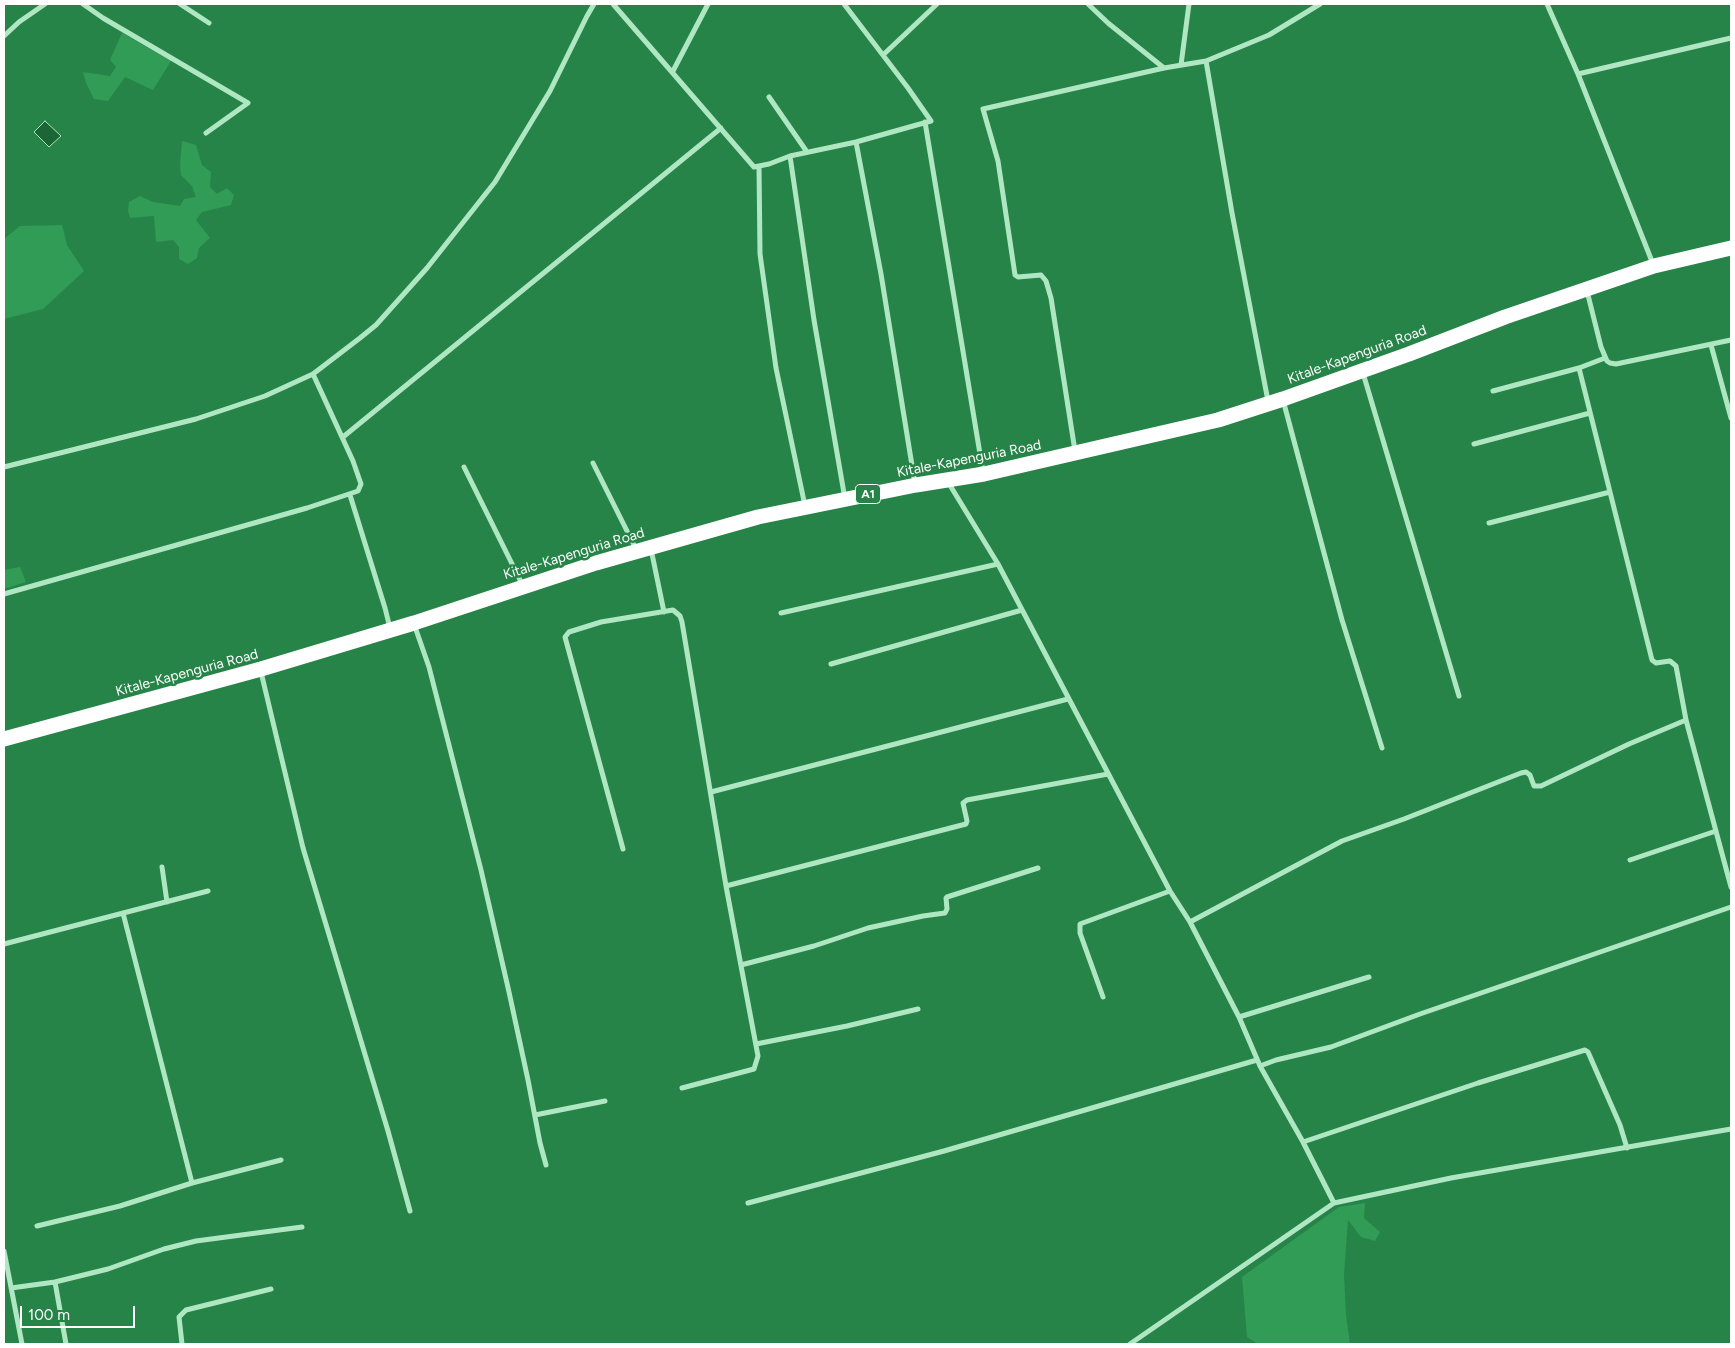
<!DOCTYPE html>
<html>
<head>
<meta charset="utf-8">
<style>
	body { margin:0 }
	#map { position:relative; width:1735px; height:1348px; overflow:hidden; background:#268448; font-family:Figtree,sans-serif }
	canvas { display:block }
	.frame { position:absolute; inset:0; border:5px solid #fff; pointer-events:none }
	.scale { position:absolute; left:20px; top:1306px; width:115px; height:22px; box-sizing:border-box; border:2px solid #fff; border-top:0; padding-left:6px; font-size:15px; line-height:18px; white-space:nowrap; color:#fff; -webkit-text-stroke:4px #268448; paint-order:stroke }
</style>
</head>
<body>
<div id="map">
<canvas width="1735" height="1348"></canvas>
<div class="frame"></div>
<div class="scale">100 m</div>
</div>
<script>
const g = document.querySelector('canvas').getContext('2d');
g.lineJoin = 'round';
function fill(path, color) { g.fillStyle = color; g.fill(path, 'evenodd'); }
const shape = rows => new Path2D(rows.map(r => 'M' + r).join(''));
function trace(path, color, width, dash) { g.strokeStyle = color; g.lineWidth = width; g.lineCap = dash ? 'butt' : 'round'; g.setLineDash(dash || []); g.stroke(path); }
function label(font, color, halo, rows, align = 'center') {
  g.font = font + ' Figtree,sans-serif'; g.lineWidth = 5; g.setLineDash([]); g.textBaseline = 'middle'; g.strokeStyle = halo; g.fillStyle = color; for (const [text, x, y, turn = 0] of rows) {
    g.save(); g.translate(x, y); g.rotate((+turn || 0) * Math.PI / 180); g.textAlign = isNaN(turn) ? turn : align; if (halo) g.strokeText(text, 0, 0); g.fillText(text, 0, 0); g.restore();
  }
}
const green = shape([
	[122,33,171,61,153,90,125,77,108,101,94,99,86,83,83,72,110,76,116,67,110,60],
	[182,141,196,145,202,165,211,172,210,187,217,194,227,188,234,195,231,205,202,212,196,220,210,238,199,248,197,258,188,264,179,259,179,247,173,240,156,242,154,216,130,218,128,211,129,202,140,196,153,202,180,206,184,199,196,197,192,186,181,175,180,165],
	[62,225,67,245,84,271,43,309,4,319,4,239,20,226],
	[20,567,26,582,4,589,4,570],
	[1365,1203,1364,1218,1380,1232,1375,1241,1361,1237,1348,1220,1344,1275,1346,1315,1350,1344,1258,1344,1247,1337,1242,1277,1339,1207]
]);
const water = shape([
	[45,121,61,136,49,147,34,132,45,121]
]);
const street = shape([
	[83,4,103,18,248,103,206,133],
	[180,4,209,23],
	[613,4,754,167,769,164,790,156,856,142,931,121,908,88,844,4],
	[1088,4,1108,23,1164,68],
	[1547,4,1578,74,1731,38],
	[4,36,19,22,45,4],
	[883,55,937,4],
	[1206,61,1232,213,1268,401],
	[1181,65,1189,4],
	[673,71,708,4],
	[1578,74,1653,264],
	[769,97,807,152],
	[925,122,983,472],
	[856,142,881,274,915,484],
	[790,156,814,320,845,499],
	[759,166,760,254,776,368,805,506],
	[1587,291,1601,347,1607,361,1610,363,1616,364,1731,340],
	[1711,345,1731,418],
	[1579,368,1652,660,1656,663,1670,661,1676,666,1686,720,1731,887],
	[1363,373,1459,696],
	[1493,391,1579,368,1605,358],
	[1283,400,1342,620,1382,748],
	[343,437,721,128],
	[1474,444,1590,413],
	[1075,451,1051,298,1046,281,1041,275,1018,277,1015,275,998,161,983,109,1164,68,1206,61,1269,35,1320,4],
	[593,463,637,551],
	[4,467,196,419,265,396,313,374,360,338,376,325,427,268,495,182,550,91,587,16,594,4],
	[464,467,523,586],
	[948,482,998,564,1170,891,1190,922,1239,1017,1260,1066,1303,1142,1334,1203],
	[350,495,385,608,390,628],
	[1489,523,1610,492],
	[651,549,664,612],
	[4,594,307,508,358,491,361,484,353,461,313,374],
	[781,613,998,564],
	[414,624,429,667,481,870,509,992,528,1080,540,1143,546,1165],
	[831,664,1022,610],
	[261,672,303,848,388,1131,410,1211],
	[711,792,1068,699],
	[623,849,565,637,569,632,601,622,673,610,680,616,682,622,726,886,758,1056,754,1069,682,1088],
	[1630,860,1716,831],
	[162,867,167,902],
	[726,886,966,824,967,821,963,803,967,800,1108,774],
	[1190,922,1342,841,1404,819,1521,773,1526,772,1530,775,1534,786,1541,786,1629,744,1686,720],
	[4,944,208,891],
	[741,965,814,946,868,928,923,916,945,913,947,909,946,898,947,897,1038,868],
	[1103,997,1080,933,1080,924,1170,891],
	[1239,1017,1369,977],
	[756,1044,847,1026,918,1009],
	[1260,1066,1276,1060,1331,1047,1420,1014,1731,907],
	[535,1115,605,1101],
	[1303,1142,1478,1083,1585,1050,1588,1052,1620,1125,1627,1148],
	[192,1183,281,1160],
	[748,1203,944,1151,1257,1060],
	[37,1226,120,1206,192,1183,123,913],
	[4,1251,22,1344],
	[55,1282,108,1269,164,1249,196,1241,302,1227],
	[11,1288,55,1282,66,1344],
	[182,1344,179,1317,186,1310,271,1289],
	[1130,1344,1334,1203,1451,1178,1731,1129]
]);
const highway = shape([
	[4,739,261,669,414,623,596,563,758,517,916,485,984,474,1218,420,1283,399,1409,354,1505,317,1654,266,1731,248]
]);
const shields = [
	[868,494,25]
];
const shieldNames = [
	["A1",868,494]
];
const streetNames = [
	["Kitale-Kapenguria Road",1357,355,-20],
	["Kitale-Kapenguria Road",969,459,-11],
	["Kitale-Kapenguria Road",574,554,-17],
	["Kitale-Kapenguria Road",187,673,-15]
];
fill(green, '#319c56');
fill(water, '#1b6536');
trace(water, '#a5e8bb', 1);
trace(street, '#b0e7c3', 5);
trace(highway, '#fff', 15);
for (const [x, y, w] of shields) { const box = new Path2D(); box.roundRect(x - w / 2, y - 9.5, w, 19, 4); g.fillStyle = '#268448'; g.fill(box); trace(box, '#fff', 1); }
label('bold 12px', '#fff', null, shieldNames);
label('14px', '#fff', '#268448', streetNames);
</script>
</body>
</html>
